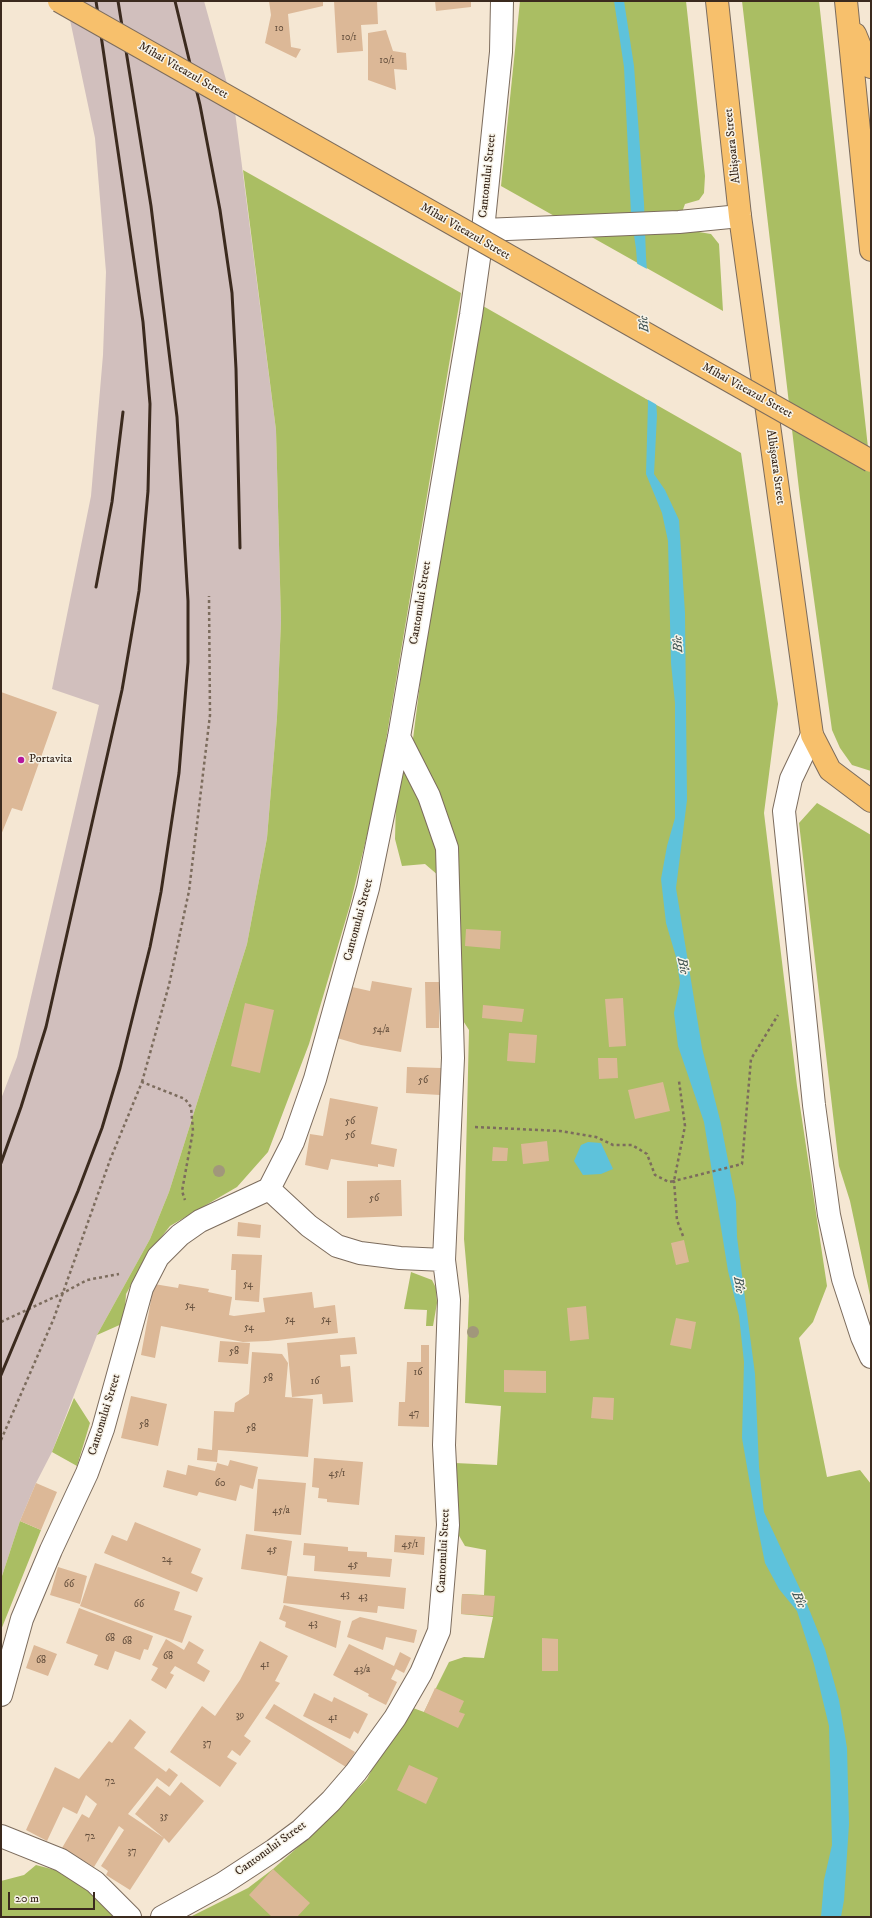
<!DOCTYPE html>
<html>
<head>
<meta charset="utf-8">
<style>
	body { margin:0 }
	#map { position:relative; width:872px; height:1918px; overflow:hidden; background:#f5e7d3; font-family:"IM FELL DW Pica",serif }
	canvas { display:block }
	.frame { position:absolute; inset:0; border:2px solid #3b2a1e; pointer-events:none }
	.scale { position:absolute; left:8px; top:1892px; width:87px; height:18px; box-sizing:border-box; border:2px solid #3b2a1e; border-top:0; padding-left:5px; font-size:12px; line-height:14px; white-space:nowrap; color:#3b2a1e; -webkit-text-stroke:3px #f7f3e8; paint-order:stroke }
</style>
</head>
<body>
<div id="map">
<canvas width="872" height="1918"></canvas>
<div class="frame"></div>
<div class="scale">20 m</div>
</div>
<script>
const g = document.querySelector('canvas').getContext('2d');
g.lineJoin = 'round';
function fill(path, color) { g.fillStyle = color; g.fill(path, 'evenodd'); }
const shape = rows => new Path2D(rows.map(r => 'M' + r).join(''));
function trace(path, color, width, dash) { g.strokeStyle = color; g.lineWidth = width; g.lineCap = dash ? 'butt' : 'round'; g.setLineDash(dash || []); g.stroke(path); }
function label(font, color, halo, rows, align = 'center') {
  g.font = font + ' "IM FELL DW Pica",serif'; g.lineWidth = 3; g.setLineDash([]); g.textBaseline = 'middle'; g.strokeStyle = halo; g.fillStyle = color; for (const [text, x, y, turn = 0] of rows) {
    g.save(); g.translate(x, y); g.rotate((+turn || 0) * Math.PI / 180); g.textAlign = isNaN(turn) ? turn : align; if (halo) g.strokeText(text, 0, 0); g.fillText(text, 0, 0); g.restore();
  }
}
const industrial = shape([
	[66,1,204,1,235,112,276,430,281,621,277,717,267,838,247,944,169,1192,150,1239,97,1335,52,1452,36,1483,20,1521,1,1579,1,1099,17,1057,99,705,52,689,91,496,103,355,106,272,95,138]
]);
const green = shape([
	[520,1,686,1,705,176,704,193,699,200,685,204,681,215,565,222,501,186],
	[742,1,819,1,871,475,871,771,852,765,840,748,832,730,800,498],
	[243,170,461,293,377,794,350,905,309,1044,268,1152,237,1187,170,1226,149,1253,126,1294,124,1323,97,1335,150,1239,169,1192,247,944,267,838,277,717,281,621,276,430],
	[681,229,711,234,719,244,723,311,588,235],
	[483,306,741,453,778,704,764,813,797,1086,827,1286,813,1322,799,1338,827,1477,860,1470,871,1484,871,1917,190,1917,248,1888,273,1869,314,1833,367,1779,379,1756,413,1708,424,1712,449,1662,464,1657,484,1658,493,1617,461,1614,462,1594,484,1595,486,1550,465,1546,458,1534,455,1463,497,1465,501,1406,465,1403,469,1296,464,1239,469,1030,460,1016,450,831,413,739,422,668],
	[404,762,432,814,439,876,425,864,402,866,395,839,396,802],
	[817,803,871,835,871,1300,850,1201,839,1166,799,823],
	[411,1272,432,1280,436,1288,437,1303,433,1326,426,1326,427,1310,404,1309],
	[74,1398,90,1423,77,1466,52,1452],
	[20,1521,41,1530,1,1630,1,1579],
	[36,1865,59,1871,85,1886,114,1917,1,1917,1,1881,24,1875]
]);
const water = shape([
	[614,1,624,1,634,66,644,203,646,257,657,415,654,474,665,490,679,520,685,613,687,800,676,888,702,1048,721,1124,736,1202,737,1237,755,1374,759,1467,764,1512,807,1604,825,1649,839,1700,847,1748,849,1824,844,1900,841,1917,821,1917,824,1880,832,1845,829,1726,814,1664,797,1611,779,1589,765,1563,756,1519,742,1438,744,1362,739,1316,728,1271,704,1122,678,1046,674,1013,680,983,676,957,666,923,661,879,667,846,675,818,675,703,671,663,668,541,662,513,646,474,648,403,636,249,631,214,624,67],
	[588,1142,601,1143,613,1169,601,1174,583,1175,574,1161,581,1145]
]);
const pier = shape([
	[634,262,649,270,659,406,645,398]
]);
const building = shape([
	[269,1,323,1,323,6,288,14,291,47,301,49,296,58,265,43,271,15],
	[334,1,377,1,378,24,361,25,363,51,337,53],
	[435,1,471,1,471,7,436,11],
	[386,30,393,51,406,53,407,70,394,69,396,90,368,80,368,33],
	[1,692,57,712,22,811,12,808,1,835],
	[466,929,501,931,500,949,465,946],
	[372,981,412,988,401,1052,361,1045,337,1038,352,987,370,991],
	[425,982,439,982,439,1028,426,1028],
	[623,998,626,1046,609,1047,605,999],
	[245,1003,274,1010,260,1073,231,1066],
	[483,1005,524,1009,522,1022,482,1018],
	[509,1033,537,1035,535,1063,507,1061],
	[598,1058,617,1058,618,1078,599,1079],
	[407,1067,441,1068,440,1095,406,1093],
	[663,1082,670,1111,635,1119,628,1090],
	[330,1098,378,1107,371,1144,397,1149,394,1167,378,1164,378,1167,331,1159,328,1170,305,1165,310,1134,323,1136],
	[547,1141,549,1161,523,1164,521,1144],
	[493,1147,508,1148,507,1161,492,1161],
	[401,1180,402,1216,347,1218,347,1181],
	[238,1222,261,1225,260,1238,237,1236],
	[684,1240,689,1262,676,1265,671,1243],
	[232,1254,262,1255,259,1302,235,1300,236,1270,231,1270],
	[154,1284,178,1288,179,1284,209,1289,208,1292,232,1297,229,1315,234,1316,265,1312,263,1298,312,1292,314,1308,335,1305,338,1333,268,1341,243,1342,161,1326,155,1358,141,1355],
	[586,1306,589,1339,570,1341,567,1308],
	[676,1318,696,1322,691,1349,670,1345],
	[355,1337,357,1354,340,1355,341,1367,350,1366,353,1402,323,1404,322,1394,292,1397,287,1343],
	[220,1341,250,1343,248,1364,218,1362],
	[421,1345,429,1345,429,1427,398,1426,399,1402,405,1402,407,1362,421,1362],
	[252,1352,282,1354,288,1363,285,1397,313,1399,308,1457,218,1450,217,1462,197,1460,198,1448,212,1450,214,1411,234,1412,235,1403,249,1394],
	[504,1370,546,1371,546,1393,504,1392],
	[131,1396,167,1404,158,1446,121,1438],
	[593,1397,614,1398,613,1420,591,1418],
	[314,1458,363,1462,359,1505,327,1502,327,1499,318,1498,319,1488,312,1487],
	[230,1460,258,1467,253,1489,240,1485,236,1501,199,1492,197,1496,163,1487,167,1470,186,1475,188,1465,215,1471,217,1463,228,1466],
	[258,1479,306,1483,301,1535,254,1531],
	[36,1483,57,1492,41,1530,20,1521],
	[135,1522,201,1549,191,1573,203,1578,197,1592,104,1553,112,1535,127,1541],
	[246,1534,292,1541,287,1576,406,1588,404,1609,378,1606,377,1613,283,1603,287,1576,241,1569],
	[395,1535,425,1537,424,1555,394,1552],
	[304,1543,348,1547,348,1551,367,1552,367,1557,392,1559,390,1577,314,1571,315,1556,303,1555],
	[95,1563,180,1592,174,1610,192,1616,182,1643,80,1606],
	[58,1567,87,1576,80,1604,50,1595],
	[462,1594,495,1596,493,1616,461,1614],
	[284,1605,341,1621,336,1648,285,1627,286,1622,279,1619],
	[79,1608,153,1636,148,1650,144,1649,140,1660,115,1651,108,1670,94,1665,98,1655,66,1643],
	[360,1617,417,1630,414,1643,386,1637,383,1650,347,1637,352,1621],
	[542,1638,558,1639,558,1671,542,1671],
	[166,1639,184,1650,189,1641,204,1650,197,1663,210,1671,204,1682,175,1666,170,1673,174,1675,166,1689,151,1680,158,1668,152,1665],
	[260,1641,288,1656,275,1681,280,1683,244,1736,251,1741,240,1756,232,1750,227,1757,237,1763,220,1787,170,1752,202,1706,215,1716,240,1680],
	[349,1644,394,1666,400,1652,411,1658,404,1673,396,1669,391,1679,397,1682,386,1705,368,1696,369,1694,333,1675],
	[34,1645,57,1654,48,1676,26,1668],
	[435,1688,464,1701,459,1712,465,1714,458,1728,424,1712],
	[314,1693,332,1702,334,1697,368,1714,358,1734,354,1731,350,1739,303,1716],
	[274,1704,355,1752,346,1767,265,1718],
	[130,1719,146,1732,134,1748,166,1772,169,1768,178,1775,169,1787,157,1778,128,1814,164,1838,135,1814,157,1786,170,1796,181,1782,204,1801,169,1843,164,1838,130,1890,106,1875,108,1871,101,1866,124,1830,119,1826,94,1867,62,1848,82,1814,89,1818,97,1804,86,1795,77,1814,63,1807,47,1841,26,1830,55,1767,79,1779,109,1741,112,1743],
	[409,1765,438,1778,426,1804,397,1790],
	[273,1869,310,1903,297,1917,272,1917,249,1895]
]);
const path = shape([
	[142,1082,169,985,189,891,210,715,209,596],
	[475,1127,560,1131,596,1137,613,1145,632,1145,647,1154,655,1175,669,1182,674,1181,685,1126,679,1081],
	[683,1236,677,1220,674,1181,742,1164,751,1059,778,1015],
	[1,1322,63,1293,87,1280,119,1274],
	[1,1440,54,1318,110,1160,142,1082,185,1099,191,1107,193,1131,182,1191,185,1200]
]);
const minor = shape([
	[483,230,679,222,740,216],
	[812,735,791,779,784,811,814,1105,829,1215,843,1279,862,1337,871,1357],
	[399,737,429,796,447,848,453,1058,444,1260],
	[1,1695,22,1619,51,1550,87,1473,103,1429,142,1288,158,1257,180,1235,200,1221,269,1189,293,1142,315,1079,368,888,399,737,471,315,483,230,501,52,502,1],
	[1,1836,61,1860,95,1882,130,1917],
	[162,1917,222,1884,274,1850,301,1830,331,1801,356,1772,395,1718,421,1673,439,1631,448,1525,444,1445,449,1300,444,1260,400,1258,360,1253,337,1246,309,1226,269,1189]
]);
const major = shape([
	[717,1,740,216,812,735,830,770,871,801],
	[846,1,871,250],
	[855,34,864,56,871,67]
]);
const rail = shape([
	[175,1,200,105,220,210,232,293,236,369,240,548],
	[96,587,112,502,123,412],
	[1,1163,21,1107,46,1027,122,690,139,591,148,491,150,404,143,322,96,1],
	[1,1375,78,1191,102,1128,120,1068,150,947,161,892,179,773,188,662,188,601,177,417,151,206,118,1]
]);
const majorBridge = shape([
	[59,1,871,461]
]);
const trees = [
	[219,1171],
	[473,1332]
];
const markers = [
	[21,760,4,"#b5179e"]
];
const numberNames = [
	["10",279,29],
	["10/1",349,38],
	["10/1",387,61],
	["54/a",381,1030],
	["56",423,1081],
	["56",350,1122],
	["56",350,1136],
	["56",374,1199],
	["54",248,1285],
	["54",190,1306],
	["54",290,1320],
	["54",326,1320],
	["54",249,1328],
	["58",234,1352],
	["16",418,1373],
	["58",268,1379],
	["16",315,1382],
	["47",414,1414],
	["58",144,1425],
	["58",251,1429],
	["45/1",337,1474],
	["60",220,1484],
	["45/a",281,1511],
	["45/1",410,1545],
	["45",272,1550],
	["24",167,1560],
	["45",353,1565],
	["66",69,1585],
	["43",345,1595],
	["43",363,1597],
	["66",139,1605],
	["43",313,1624],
	["68",110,1639],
	["68",127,1642],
	["68",168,1657],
	["68",41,1661],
	["41",265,1665],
	["43/a",362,1670],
	["39",240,1716],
	["41",333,1718],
	["37",207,1744],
	["72",110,1782],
	["35",164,1817],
	["72",90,1837],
	["37",132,1852]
];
const streetNames = [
	["Mihai Viteazul Street",183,71,30],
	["Albișoara Street",733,146,-96],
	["Cantonului Street",488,176,-84],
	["Mihai Viteazul Street",465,232,30],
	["Mihai Viteazul Street",747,391,29],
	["Albișoara Street",775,467,82],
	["Cantonului Street",421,603,-81],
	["Cantonului Street",359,920,-75],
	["Cantonului Street",105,1415,-73],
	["Cantonului Street",444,1551,-87],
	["Cantonului Street",271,1849,-36]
];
const poiNames = [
	["Portavita",29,760]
];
const waterNames = [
	["Bîc",645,324,-94],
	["Bîc",679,644,-92],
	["Bîc",682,966,81],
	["Bîc",738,1285,82],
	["Bîc",798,1600,67]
];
fill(industrial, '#d1bfbd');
fill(green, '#aabe63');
fill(water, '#5ec2db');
fill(pier, '#f5e7d3');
fill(building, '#dcb897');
trace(minor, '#7c6c5d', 24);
trace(major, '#7c6c5d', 24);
trace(path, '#7c6c5d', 2.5, [3, 3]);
trace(minor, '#fff', 22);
trace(major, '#f7c06c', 22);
trace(rail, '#3b2a1e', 3);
trace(majorBridge, '#7c6c5d', 24, []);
trace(majorBridge, '#f7c06c', 22);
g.fillStyle = '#a1977b';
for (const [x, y] of trees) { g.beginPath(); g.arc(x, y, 6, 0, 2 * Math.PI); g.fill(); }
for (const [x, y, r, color] of markers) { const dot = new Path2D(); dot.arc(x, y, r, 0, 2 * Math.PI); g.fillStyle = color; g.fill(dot); trace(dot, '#f7f3e8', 1.5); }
label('10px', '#634e3c', null, numberNames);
label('12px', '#3b2a1e', '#f7f3e8', streetNames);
label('12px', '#3b2a1e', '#f7f3e8', poiNames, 'left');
label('italic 13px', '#465857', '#f7f3e8', waterNames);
</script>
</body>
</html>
